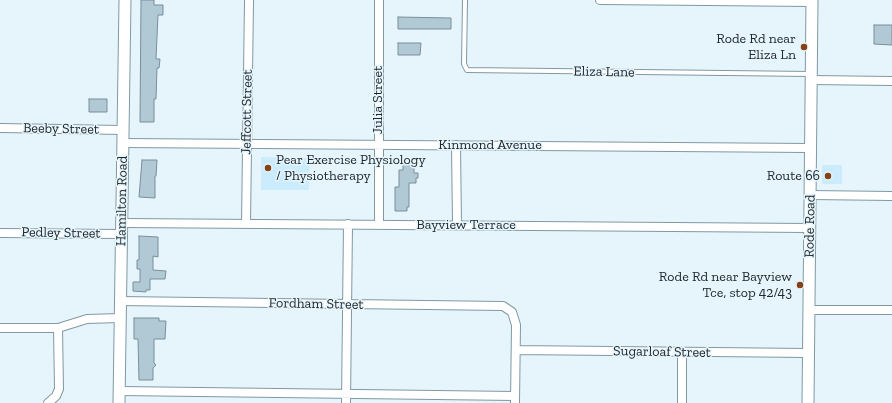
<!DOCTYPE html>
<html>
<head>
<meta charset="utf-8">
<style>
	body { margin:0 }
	canvas { display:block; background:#e6f5fc }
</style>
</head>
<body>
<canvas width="892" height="403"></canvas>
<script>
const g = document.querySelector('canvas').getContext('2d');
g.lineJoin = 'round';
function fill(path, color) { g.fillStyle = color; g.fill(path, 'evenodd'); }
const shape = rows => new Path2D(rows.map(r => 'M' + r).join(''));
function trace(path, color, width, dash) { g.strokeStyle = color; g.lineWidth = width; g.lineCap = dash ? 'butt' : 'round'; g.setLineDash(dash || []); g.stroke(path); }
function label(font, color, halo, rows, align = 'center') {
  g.font = font + ' "Zilla Slab",serif'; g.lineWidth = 3; g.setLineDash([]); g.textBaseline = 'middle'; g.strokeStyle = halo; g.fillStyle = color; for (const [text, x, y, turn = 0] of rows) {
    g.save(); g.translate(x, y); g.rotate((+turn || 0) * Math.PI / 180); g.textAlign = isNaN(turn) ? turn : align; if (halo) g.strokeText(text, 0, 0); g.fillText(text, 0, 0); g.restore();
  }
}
const built = shape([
	[261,157,310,158,309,190,261,190],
	[822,165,842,165,842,184,822,184]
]);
const building = shape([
	[141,0,154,0,154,5,163,5,163,15,158,15,156,59,160,59,159,68,157,68,156,99,154,99,154,122,140,122,141,0],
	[398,17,451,18,451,29,398,29,398,17],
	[874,25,892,25,892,45,874,44,874,25],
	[398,43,421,43,420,55,398,55,398,43],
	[89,99,107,99,107,112,89,112,89,99],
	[142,160,157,160,156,176,155,176,155,198,139,197,142,160],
	[403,163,414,163,414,173,418,173,418,178,416,178,416,183,409,183,409,207,407,207,407,211,395,211,395,187,399,187,399,170,403,170,403,163],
	[139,236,158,237,158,257,153,256,153,270,166,271,165,279,150,279,150,290,146,290,146,292,133,291,133,282,140,282,140,269,137,269,137,260,139,260,139,236],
	[134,318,159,318,159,321,166,321,165,339,154,339,154,363,156,365,153,368,153,380,139,380,138,339,134,339,134,318]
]);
const lane = shape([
	[465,0,464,64,467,70,811,74]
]);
const street = shape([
	[600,0,812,2],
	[811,80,892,81],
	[0,128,123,130],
	[122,143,811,148],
	[456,145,457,225],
	[810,195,892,196],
	[122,223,810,228],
	[246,224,249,0],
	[379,225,379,0],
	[0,233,121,234],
	[120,301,503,306,512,312,516,325,515,403],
	[809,310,892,310],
	[0,328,58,328,87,319,120,318],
	[516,350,808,353],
	[120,391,515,396],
	[48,403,56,396,59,389,58,328],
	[346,403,348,224],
	[682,403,682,352]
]);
const secondary = shape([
	[119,403,125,0],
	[808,403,812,0]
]);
const markers = [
	[804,47,4,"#864215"],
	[268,168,4,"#864215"],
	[828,176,4,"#864215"],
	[800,285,4,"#864215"]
];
const poiNames = [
	["Rode Rd near",796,39],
	["Eliza Ln",796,55],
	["Pear Exercise Physiology",276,160,"left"],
	["/ Physiotherapy",276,176,"left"],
	["Route 66",820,176],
	["Rode Rd near Bayview",792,277],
	["Tce, stop 42/43",792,293]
];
const streetNames = [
	["Eliza Lane",604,72,1],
	["Julia Street",378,100,-90],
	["Jeffcott Street",247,112,-89],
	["Beeby Street",61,129,1],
	["Kinmond Avenue",490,145],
	["Hamilton Road",122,201,-89],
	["Bayview Terrace",466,225],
	["Rode Road",810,226,-89],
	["Pedley Street",61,233,1],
	["Fordham Street",316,304,1],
	["Sugarloaf Street",662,352,1]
];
fill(built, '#cbecfc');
fill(building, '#b1c9d5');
trace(building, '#788f9a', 1);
trace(lane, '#8198a3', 6);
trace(street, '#8198a3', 10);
trace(secondary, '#8198a3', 13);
trace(lane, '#fff', 4);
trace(street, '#fff', 8);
trace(secondary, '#fff', 11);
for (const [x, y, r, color] of markers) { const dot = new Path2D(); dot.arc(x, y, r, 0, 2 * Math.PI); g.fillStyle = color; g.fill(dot); trace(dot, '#e6f5fc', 1.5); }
label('14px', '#20292e', '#e6f5fc', poiNames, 'right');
label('14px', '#20292e', '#e6f5fc', streetNames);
</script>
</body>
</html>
